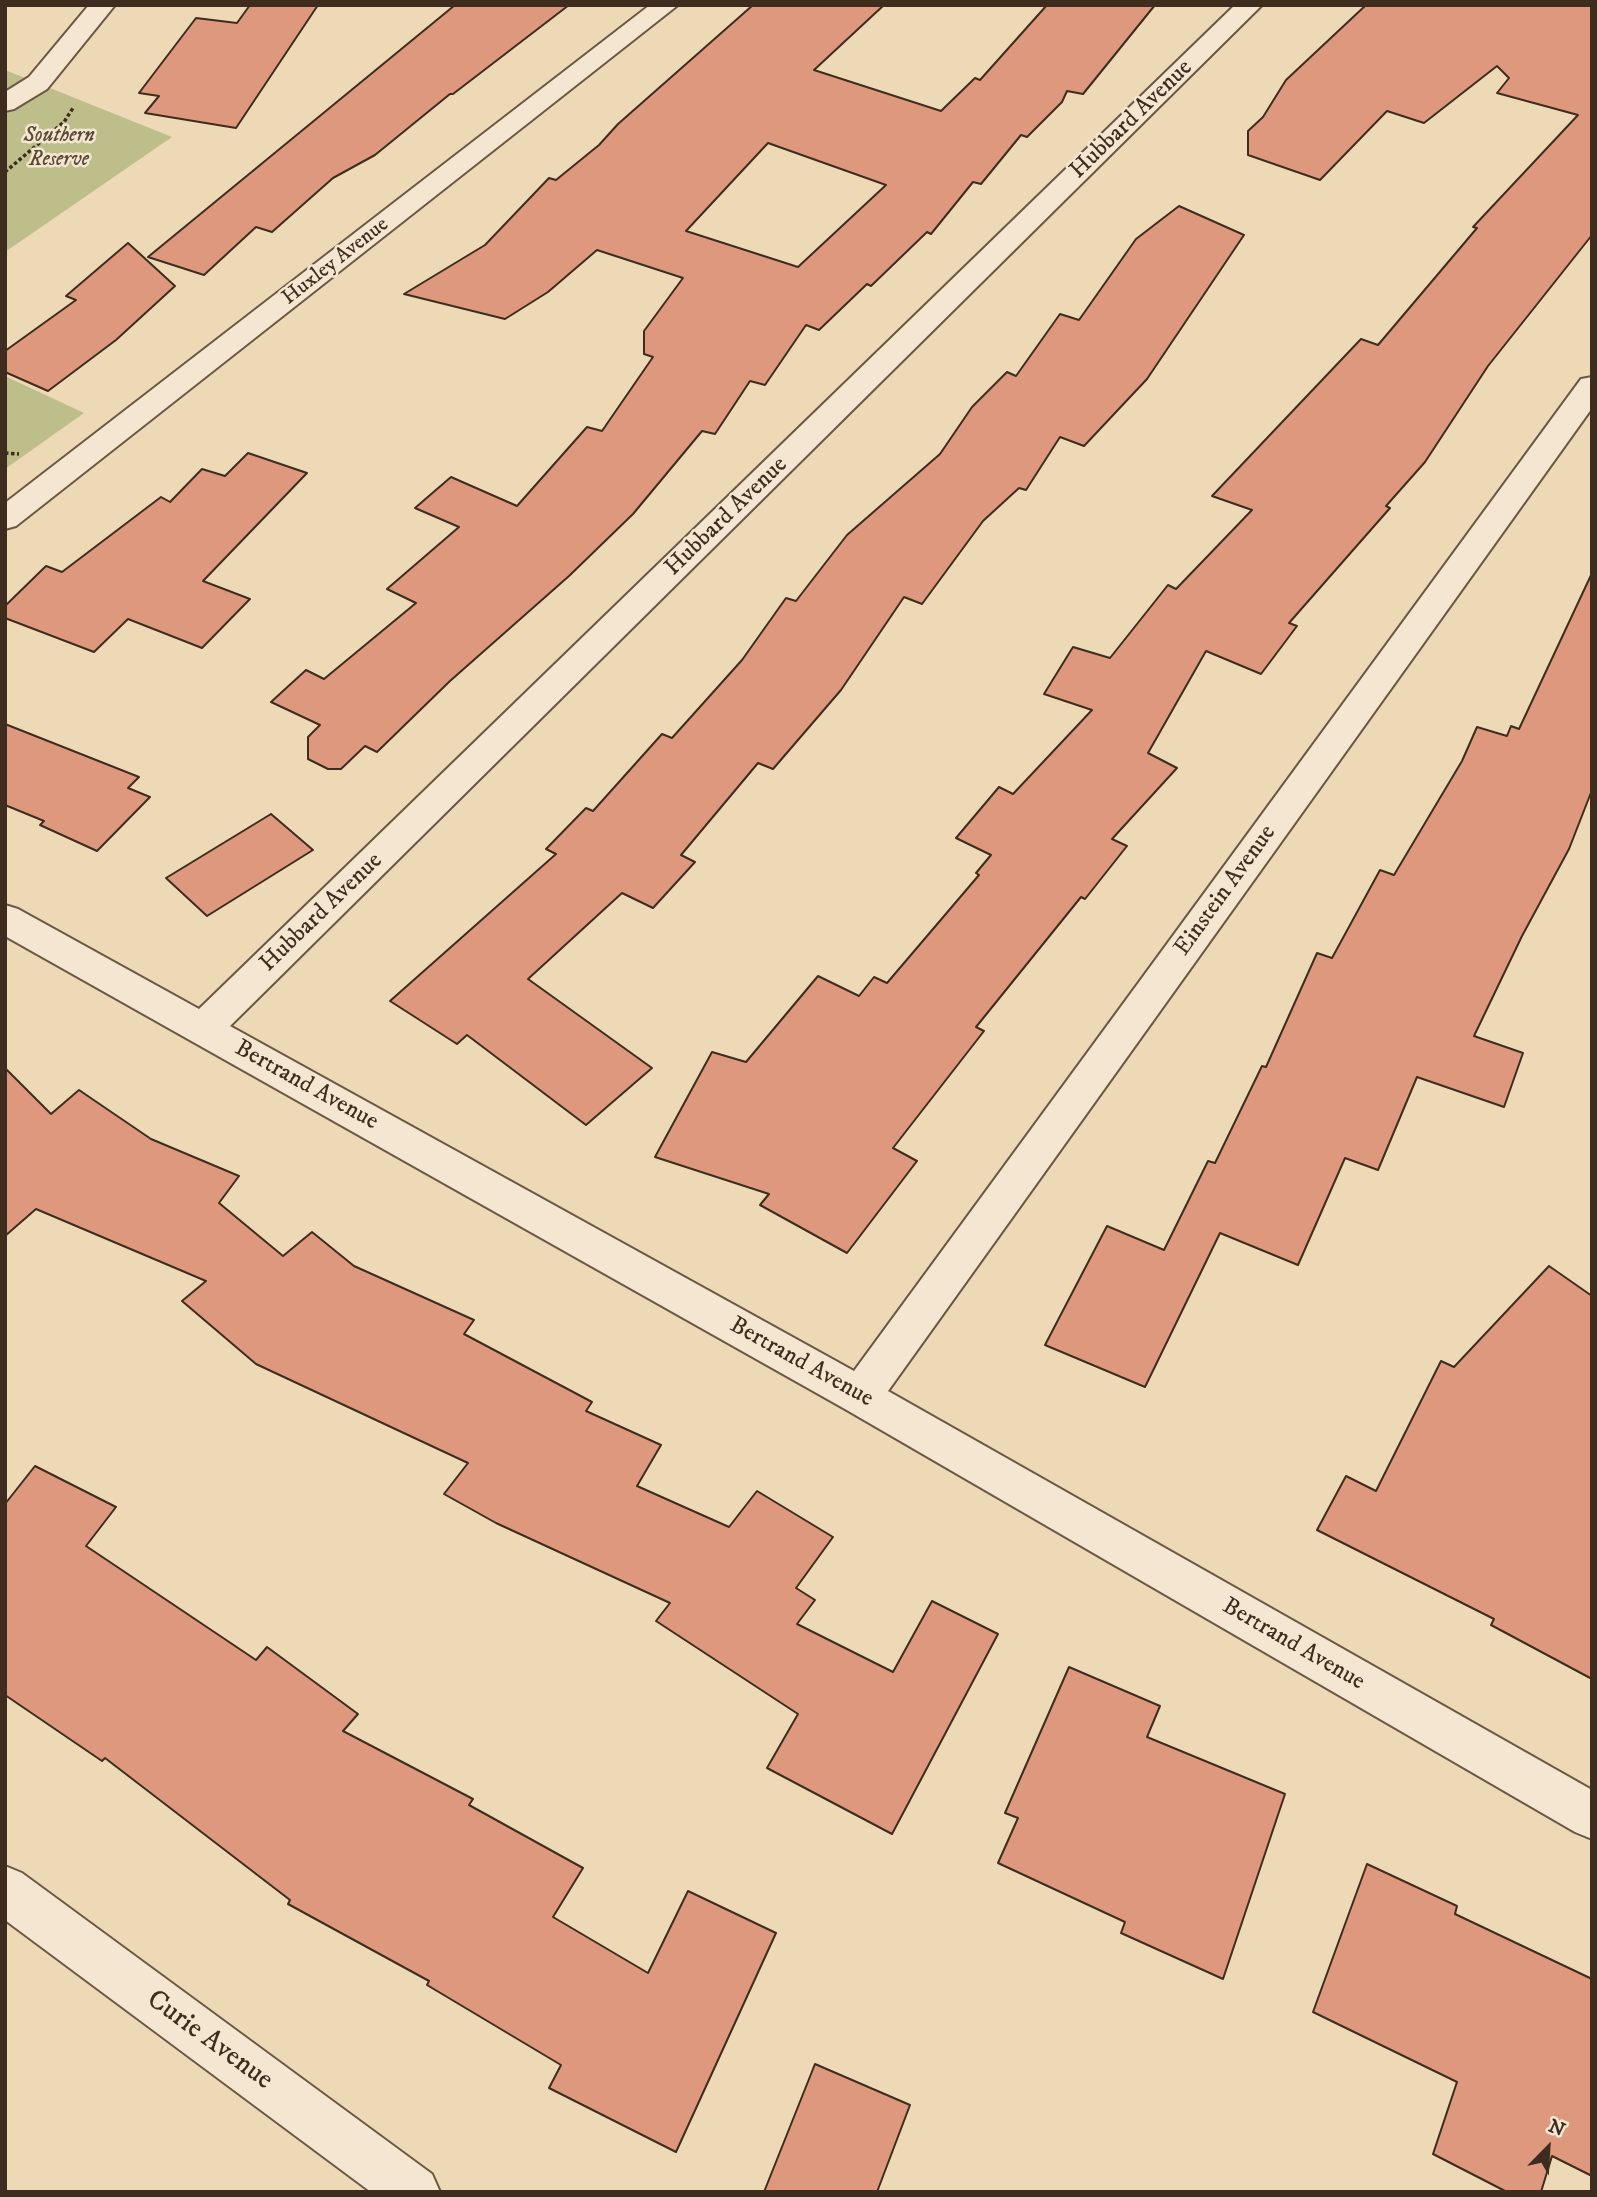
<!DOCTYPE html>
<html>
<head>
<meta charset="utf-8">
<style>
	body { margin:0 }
	#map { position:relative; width:1597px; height:2197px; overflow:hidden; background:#eed9b6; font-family:"IM FELL DW Pica",serif }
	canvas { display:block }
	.frame { position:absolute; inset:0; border:7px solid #3e2d1f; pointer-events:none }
	.north { position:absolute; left:1513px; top:2113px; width:70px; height:70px; -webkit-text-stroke:5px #f4e6d0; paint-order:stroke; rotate:24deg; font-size:19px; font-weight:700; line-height:28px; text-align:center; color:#3e2d1f }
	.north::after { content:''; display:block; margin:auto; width:24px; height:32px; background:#3e2d1f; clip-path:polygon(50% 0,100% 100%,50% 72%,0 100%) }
</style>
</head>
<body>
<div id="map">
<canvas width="1597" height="2197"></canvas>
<div class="frame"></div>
<div class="north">N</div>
</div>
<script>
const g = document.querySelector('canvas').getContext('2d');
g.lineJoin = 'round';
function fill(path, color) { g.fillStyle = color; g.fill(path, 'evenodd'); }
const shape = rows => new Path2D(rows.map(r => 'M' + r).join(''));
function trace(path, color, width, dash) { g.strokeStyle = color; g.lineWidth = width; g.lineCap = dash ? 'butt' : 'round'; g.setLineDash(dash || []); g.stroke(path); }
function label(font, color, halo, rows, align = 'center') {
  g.font = font + ' "IM FELL DW Pica",serif'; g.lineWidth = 5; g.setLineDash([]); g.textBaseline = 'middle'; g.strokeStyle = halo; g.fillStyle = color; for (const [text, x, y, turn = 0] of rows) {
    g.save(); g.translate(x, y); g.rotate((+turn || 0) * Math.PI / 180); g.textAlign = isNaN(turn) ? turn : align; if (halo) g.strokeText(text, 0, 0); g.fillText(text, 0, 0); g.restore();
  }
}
const green = shape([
	[5,70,172,137,5,252],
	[5,376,84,413,5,469]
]);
const building = shape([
	[250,5,318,5,236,128,145,113,159,96,139,93,196,18,237,23,250,5],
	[455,5,569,5,453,94,450,94,375,155,333,178,272,232,256,227,204,275,148,257,455,5],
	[753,5,884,5,814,70,941,111,975,78,980,80,1047,5,1155,5,1083,94,1067,91,1062,102,1027,137,1021,135,981,184,973,182,931,234,927,232,871,286,867,284,819,330,806,325,765,385,750,381,715,434,702,431,633,514,569,576,450,681,377,752,365,746,341,769,328,769,308,759,308,737,320,725,271,702,306,670,324,679,416,603,387,589,459,527,415,508,451,477,517,506,587,427,602,431,653,357,644,354,644,331,683,278,597,250,548,292,505,319,404,294,485,245,549,178,556,180,599,145,618,124,753,5],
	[768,143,886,185,798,267,686,231,768,143],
	[1366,5,1592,5,1592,235,1488,366,1425,462,1386,506,1390,508,1289,623,1297,626,1261,674,1206,651,1148,753,1177,768,1112,839,1127,846,1085,899,1081,897,976,1027,984,1031,893,1148,917,1161,847,1253,760,1205,769,1194,655,1157,712,1052,746,1062,818,976,859,996,874,977,887,983,979,875,976,873,991,855,956,838,999,787,1013,794,1092,710,1044,694,1073,647,1110,658,1168,585,1176,589,1252,510,1212,496,1361,339,1378,345,1477,228,1473,227,1578,115,1497,93,1509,78,1497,66,1424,123,1387,111,1320,180,1248,155,1248,131,1263,117,1286,80,1366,5],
	[1179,206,1244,235,1147,379,1084,446,1060,437,1026,490,1019,488,983,521,922,604,904,597,841,690,773,769,758,763,681,855,695,862,653,908,622,893,528,979,652,1068,586,1125,467,1035,457,1044,390,1001,556,854,546,849,586,808,593,811,662,734,672,738,742,660,786,598,796,601,847,535,940,454,972,407,1007,372,1016,376,1060,314,1079,320,1136,239,1179,206],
	[128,243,175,286,116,340,48,391,5,372,5,351,76,300,66,296,128,243],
	[248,453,307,473,203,581,250,599,202,648,128,619,94,652,5,618,5,606,46,566,62,572,161,497,170,502,202,469,225,476,248,453],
	[1592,573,1592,790,1569,849,1522,936,1474,1036,1523,1053,1504,1107,1417,1077,1378,1170,1345,1158,1298,1265,1220,1233,1145,1387,1045,1345,1107,1226,1164,1250,1208,1161,1215,1163,1262,1066,1266,1067,1317,953,1332,958,1380,870,1394,875,1462,761,1477,727,1507,736,1511,726,1519,729,1592,573],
	[5,724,139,777,128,788,150,797,97,851,40,825,44,821,5,805,5,724],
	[271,814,313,850,207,916,166,878,271,814],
	[5,1068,51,1114,79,1090,151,1139,239,1176,219,1203,283,1256,312,1232,354,1266,474,1320,464,1334,592,1402,586,1411,661,1445,637,1486,729,1527,757,1491,833,1537,796,1588,815,1600,797,1624,893,1672,932,1601,998,1634,892,1834,767,1768,798,1714,656,1621,670,1603,496,1523,444,1494,468,1463,256,1364,182,1301,206,1281,36,1209,5,1236,5,1068],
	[1549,1266,1592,1296,1592,1679,1491,1625,1494,1619,1317,1530,1346,1476,1376,1491,1441,1361,1454,1367,1549,1266],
	[35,1466,116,1507,86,1546,256,1660,267,1647,358,1714,343,1731,473,1799,469,1805,583,1868,553,1917,648,1973,688,1891,776,1933,676,2152,549,2088,561,2065,427,1985,429,1981,288,1904,290,1900,105,1758,102,1761,5,1695,5,1504,35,1466],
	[1069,1667,1160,1706,1147,1737,1285,1794,1223,1979,1121,1933,1125,1922,998,1863,1018,1818,1005,1813,1069,1667],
	[1367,1864,1457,1906,1455,1914,1592,1979,1592,2176,1552,2156,1541,2192,1507,2192,1433,2154,1457,2082,1313,2012,1367,1864],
	[815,2064,910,2105,877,2192,764,2192,815,2064]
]);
const path = shape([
	[5,172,64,122,73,108],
	[5,453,19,454]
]);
const minor = shape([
	[89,5,115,5,47,89,14,109,5,111,5,92,29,77,89,5],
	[650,5,678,5,16,526,5,529,5,503,650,5],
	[1235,5,1262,5,230,1026,854,1371,1581,379,1592,377,1592,408,888,1391,1592,1790,1592,1839,1575,1832,845,1409,5,936,5,905,18,909,199,1009,1235,5],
	[5,1866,22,1873,432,2174,440,2192,371,2192,5,1920,5,1866]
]);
const farParknames = [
	["Southern",59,137],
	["Reserve",59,161]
];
const farStreetnames = [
	["Huxley Avenue",336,262,-38]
];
const streetNames = [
	["Hubbard Avenue",1132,120,-44],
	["Hubbard Avenue",727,517,-44],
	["Einstein Avenue",1226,891,-54],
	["Hubbard Avenue",322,913,-44],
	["Bertrand Avenue",306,1086,29],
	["Bertrand Avenue",801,1363,29],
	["Bertrand Avenue",1293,1645,30]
];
const nearStreetnames = [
	["Curie Avenue",209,2041,36]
];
fill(green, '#bebe8b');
fill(building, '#de987d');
trace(building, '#3e2d1f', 2);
trace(minor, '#6a5845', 4);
trace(path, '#3e2d1f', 3.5, [3.5, 2.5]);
fill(minor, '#f4e6d0');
label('italic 21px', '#584a35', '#f4e6d0', farParknames);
label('21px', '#3e2d1f', '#f4e6d0', farStreetnames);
label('24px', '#3e2d1f', '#f4e6d0', streetNames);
label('28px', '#3e2d1f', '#f4e6d0', nearStreetnames);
</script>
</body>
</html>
